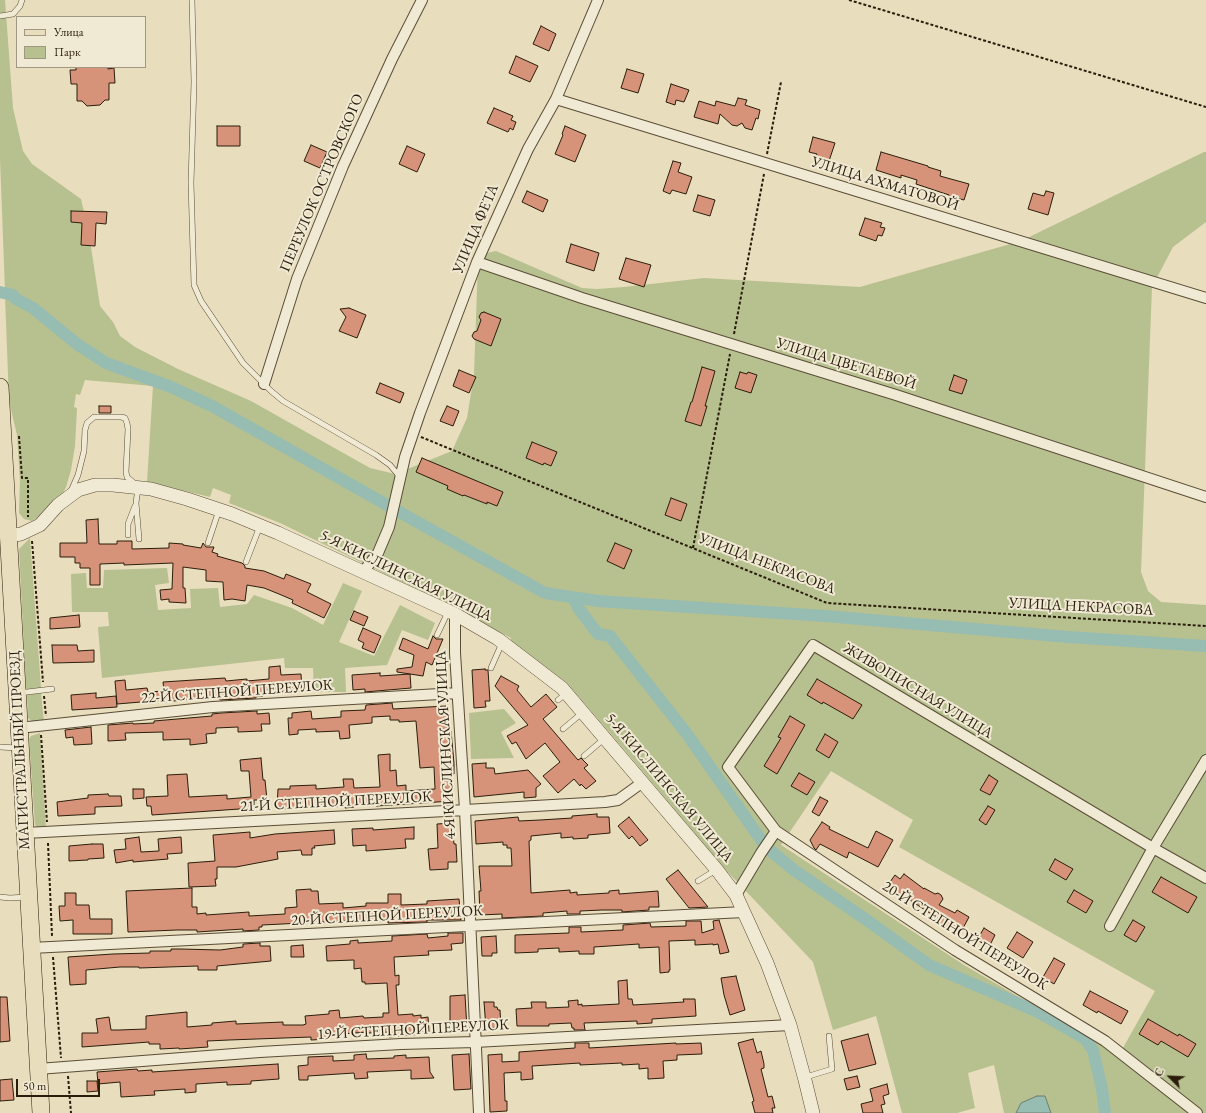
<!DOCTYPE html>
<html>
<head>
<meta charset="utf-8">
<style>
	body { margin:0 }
	#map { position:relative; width:1206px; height:1113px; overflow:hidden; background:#e8ddbc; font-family:"EB Garamond",serif }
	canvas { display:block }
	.legend { position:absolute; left:16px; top:16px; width:130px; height:52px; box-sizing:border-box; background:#f0e9d3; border:1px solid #a19783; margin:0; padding:5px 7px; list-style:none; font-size:12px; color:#2b1d0b }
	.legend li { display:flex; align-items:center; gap:8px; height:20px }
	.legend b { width:20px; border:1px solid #a19783 }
	.north { position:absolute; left:1150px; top:1057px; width:40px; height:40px; -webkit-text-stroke:3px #f0e9d3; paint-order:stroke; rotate:294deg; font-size:11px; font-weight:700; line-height:16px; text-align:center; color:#2b1d0b }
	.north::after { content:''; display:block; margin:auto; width:14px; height:18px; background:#2b1d0b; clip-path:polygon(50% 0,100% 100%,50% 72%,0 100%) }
	.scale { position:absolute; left:16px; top:1079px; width:84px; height:18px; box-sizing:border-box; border:2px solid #2b1d0b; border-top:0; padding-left:5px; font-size:12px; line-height:14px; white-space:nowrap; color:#2b1d0b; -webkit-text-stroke:3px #f0e9d3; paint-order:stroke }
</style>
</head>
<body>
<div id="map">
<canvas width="1206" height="1113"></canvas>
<ul class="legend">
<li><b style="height:5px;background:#e8ddbc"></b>Улица</li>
<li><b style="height:11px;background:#b7c08f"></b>Парк</li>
</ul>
<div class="north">С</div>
<div class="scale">50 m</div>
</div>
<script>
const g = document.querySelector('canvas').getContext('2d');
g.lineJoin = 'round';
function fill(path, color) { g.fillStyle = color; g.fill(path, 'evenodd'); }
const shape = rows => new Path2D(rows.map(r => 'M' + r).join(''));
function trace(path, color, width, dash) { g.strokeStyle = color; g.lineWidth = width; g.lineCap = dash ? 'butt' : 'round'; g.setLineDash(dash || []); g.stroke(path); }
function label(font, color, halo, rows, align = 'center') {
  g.font = font + ' "EB Garamond",serif'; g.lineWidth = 4; g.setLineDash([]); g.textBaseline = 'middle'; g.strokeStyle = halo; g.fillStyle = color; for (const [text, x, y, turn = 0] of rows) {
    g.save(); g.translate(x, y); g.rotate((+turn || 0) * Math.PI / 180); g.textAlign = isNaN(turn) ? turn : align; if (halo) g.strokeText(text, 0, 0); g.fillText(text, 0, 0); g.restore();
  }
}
const green = shape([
	[0,0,5,0,13,108,23,151,32,164,81,199,89,234,100,306,113,322,120,336,135,347,178,369,251,401,370,468,395,474,452,451,467,418,474,374,478,263,482,254,496,251,582,288,597,289,624,287,704,278,860,287,1021,241,1204,152,1206,152,1206,222,1173,247,1152,287,1141,572,1148,591,1161,602,1206,605,1206,1113,1051,1113,1045,1096,1021,1103,1016,1113,1004,1113,994,1065,968,1073,975,1108,957,1113,902,1113,876,1016,833,1030,813,962,724,868,629,755,567,683,510,642,511,638,439,600,280,523,229,503,231,495,213,488,210,497,147,482,153,386,85,380,80,395,76,394,74,407,77,408,75,446,71,470,66,487,61,497,44,513,32,521,24,519,19,513,20,481,17,435,9,401,5,296,11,297,15,301,32,309,50,323,50,321,44,311,17,296,13,292,5,291,0,158],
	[831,771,913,820,899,847,1155,991,1119,1055,964,965,781,845],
	[30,538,41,688,26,689,19,549],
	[167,568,169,583,155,585,158,610,191,608,190,589,218,588,220,607,247,604,254,595,292,608,323,625,343,583,362,591,339,642,374,656,400,605,435,623,428,640,402,630,387,665,345,668,346,692,314,692,313,668,285,668,284,658,102,678,98,627,109,626,108,612,72,612,71,574,86,573,87,588,103,588,104,570],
	[41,693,44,722,33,722,28,718,27,695],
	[504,709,516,723,501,732,514,758,471,759,469,713],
	[40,733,46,828,38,828,35,825,29,739,31,736]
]);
const water = shape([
	[1037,1096,1045,1096,1051,1113,1016,1113,1021,1103,1037,1096]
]);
const canal = shape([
	[0,292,13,295,16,299,33,308,77,344,106,363,171,387,212,406,410,518,545,593,598,601,825,616,1068,637,1206,646],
	[575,598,574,599,579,609,598,634,610,636,687,734,766,847,794,870,868,921,929,965,1038,1012,1084,1038,1093,1050,1102,1089,1105,1113]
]);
const building = shape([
	[541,26,556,34,549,51,533,44,541,26],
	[516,56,538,66,530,82,509,73,516,56],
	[76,67,108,67,108,69,114,68,115,83,109,83,109,100,105,100,100,105,87,106,82,101,77,101,77,84,71,84,70,70,76,70,76,67],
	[627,69,644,74,638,93,621,88,627,69],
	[671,84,689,90,684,102,676,100,675,105,666,102,671,84],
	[738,98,747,100,745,105,760,110,758,119,756,118,752,130,745,128,742,123,737,126,732,125,720,114,718,124,694,117,699,101,715,106,716,101,735,106,738,98],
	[494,108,513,116,511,120,516,122,513,130,510,128,508,132,487,123,494,108],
	[217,126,240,126,240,146,217,146,217,126],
	[565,126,586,135,575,162,555,154,563,135,562,134,565,126],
	[813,137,835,143,829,161,816,157,817,154,809,152,813,137],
	[311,145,327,152,320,168,304,161,311,145],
	[407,146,425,154,417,172,399,164,407,146],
	[881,152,928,166,928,167,941,171,940,176,969,184,964,200,956,198,952,200,949,195,916,184,917,180,901,175,901,178,876,170,881,152],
	[673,161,681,163,678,172,692,177,686,194,672,190,670,194,663,191,673,161],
	[527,191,548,200,543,212,522,202,527,191],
	[1046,191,1054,193,1048,215,1028,209,1033,193,1044,196,1046,191],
	[698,195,715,200,710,216,693,211,698,195],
	[71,211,107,212,106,224,96,223,95,246,81,245,82,223,71,222,71,211],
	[865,218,882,223,880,227,885,228,882,236,878,235,876,241,859,235,865,218],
	[571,244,599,253,594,271,566,262,571,244],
	[626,258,651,265,644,287,619,279,626,258],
	[349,308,366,315,357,338,339,331,346,317,340,309,349,308],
	[484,312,501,319,491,346,474,339,472,336,474,332,477,331,481,320,479,317,481,313,484,312],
	[702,367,715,371,705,406,707,406,701,426,685,421,691,402,692,402,702,367],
	[459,370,476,377,469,393,453,386,459,370],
	[740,372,747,374,748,372,757,375,751,393,735,388,740,372],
	[954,375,967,380,962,394,949,390,954,375],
	[380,383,404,393,400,403,376,393,380,383],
	[99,406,111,406,111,413,99,413,99,406],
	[447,406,459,411,453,426,440,421,447,406],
	[532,442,557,452,551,466,544,463,543,465,526,458,532,442],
	[422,458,503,492,497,506,487,502,487,504,464,495,463,496,447,489,448,486,416,472,422,458],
	[671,498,687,504,681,521,665,515,671,498],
	[98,519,99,544,117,544,117,541,132,541,132,549,169,548,169,543,183,544,183,545,201,548,203,543,206,547,214,547,212,552,218,554,217,556,242,563,245,566,245,568,264,571,284,579,286,574,311,584,307,592,331,604,324,618,292,603,293,600,279,594,264,588,247,585,245,601,232,599,224,600,223,582,206,581,206,570,183,567,183,588,185,588,186,603,169,602,169,599,161,600,160,590,172,589,173,563,124,565,124,563,100,564,100,585,90,585,90,568,80,568,80,563,75,563,75,557,60,557,60,543,87,543,86,520,98,519],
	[615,543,632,550,624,569,607,561,615,543],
	[354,611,368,617,364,626,350,620,354,611],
	[79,615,80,627,50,629,50,618,79,615],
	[363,628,381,636,374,653,362,648,364,643,358,640,363,628],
	[433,636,436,639,443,639,432,665,426,662,423,676,397,672,397,669,412,667,414,655,399,649,403,638,428,649,433,636],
	[52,645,77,645,78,651,94,650,94,662,53,663,52,645],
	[280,666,281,675,301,674,302,691,282,692,282,689,263,690,263,696,256,696,256,698,220,700,219,696,165,702,165,700,117,704,115,681,125,680,126,690,147,688,148,692,164,691,163,682,225,678,226,681,247,679,247,681,269,679,269,667,280,666],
	[485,669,485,670,488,670,490,701,485,701,486,707,474,708,472,670,485,669],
	[380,673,380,676,410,674,411,688,365,692,365,689,353,690,352,675,380,673],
	[501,676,519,686,517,690,531,707,546,694,557,707,543,719,578,760,581,758,588,765,584,768,596,781,586,789,581,784,580,786,574,779,558,793,543,776,560,762,545,743,526,759,516,742,512,744,507,736,528,725,495,686,501,676],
	[817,679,862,705,853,719,823,702,822,704,807,695,817,679],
	[96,693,96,698,116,696,117,707,72,710,71,695,96,693],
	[392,703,393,709,446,706,447,731,451,731,454,763,454,774,450,774,452,801,376,806,376,802,353,804,354,807,345,808,345,806,332,807,332,804,283,809,283,807,277,807,278,789,290,789,290,786,316,785,316,789,344,787,343,779,353,779,354,788,380,787,378,755,390,754,390,771,396,770,397,786,406,785,406,791,435,789,434,767,420,768,416,721,399,722,399,720,390,720,390,716,372,717,372,723,349,725,350,738,340,739,339,731,316,732,316,729,298,730,298,734,289,735,288,718,292,718,292,713,311,711,312,719,341,717,341,711,365,710,366,705,392,703],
	[257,711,257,714,269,713,270,724,261,724,262,731,238,732,238,727,216,728,216,733,206,734,207,743,190,745,190,739,163,740,163,732,125,733,126,740,108,741,108,725,133,723,133,724,154,723,154,721,212,716,212,714,221,713,257,711],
	[790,716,805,725,777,774,764,766,781,738,778,737,790,716],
	[91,727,92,744,74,745,73,737,66,738,65,730,91,727],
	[825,734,838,742,829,758,816,750,825,734],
	[261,758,263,780,265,780,267,800,254,800,254,808,152,815,151,806,147,806,146,797,168,796,167,775,187,774,189,797,227,795,227,799,251,797,249,771,241,771,240,760,261,758],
	[486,763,486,768,494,768,495,774,528,770,541,784,536,788,536,797,524,798,524,792,474,797,472,764,486,763],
	[799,773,815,782,807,795,791,786,799,773],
	[989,775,998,781,990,795,980,790,989,775],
	[133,789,144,789,144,798,133,799,133,789],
	[108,794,109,796,121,796,122,806,95,807,95,814,58,816,57,802,88,798,88,795,108,794],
	[820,797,828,801,819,816,812,812,820,797],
	[988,806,995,810,986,825,979,820,988,806],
	[597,814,597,817,609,817,610,833,588,835,588,838,573,839,573,837,561,838,561,833,531,836,531,840,529,841,531,893,570,890,570,893,577,892,577,895,609,893,609,891,619,890,619,894,658,891,659,907,649,907,649,910,622,912,622,910,602,910,580,911,580,914,567,914,567,911,543,913,543,916,502,918,502,914,480,915,479,891,481,891,479,866,512,866,511,848,507,848,507,845,503,845,503,842,476,844,475,821,518,817,519,821,540,820,572,818,572,816,597,814],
	[629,817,648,840,640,846,632,836,629,839,618,826,629,817],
	[822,822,830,827,829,829,868,848,876,831,893,840,878,867,849,852,847,858,820,844,816,850,814,848,810,840,822,822],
	[452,823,454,844,456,844,457,862,448,862,448,869,430,870,428,849,438,848,437,824,452,823],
	[414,827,414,839,405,839,406,848,366,851,366,845,353,846,352,829,373,828,373,830,414,827],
	[334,830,335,844,314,846,315,848,312,848,312,855,302,855,301,850,277,852,278,859,236,867,217,867,217,879,215,879,216,886,189,887,188,863,215,861,213,835,250,832,250,838,275,834,334,830],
	[139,837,141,852,159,851,158,839,181,837,182,853,167,854,168,859,133,862,133,860,116,863,114,850,126,849,125,839,139,837],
	[92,844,103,844,104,858,88,859,88,860,69,861,69,846,92,844],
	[1055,859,1073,869,1066,880,1049,870,1055,859],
	[678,870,708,907,689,908,666,879,678,870],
	[904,874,924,889,924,888,935,894,938,893,941,895,943,899,939,905,955,913,957,910,969,917,961,932,950,926,949,929,937,923,938,920,936,918,936,917,899,893,898,895,887,886,895,875,900,879,904,874],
	[1161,877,1197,897,1188,913,1152,892,1161,877],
	[192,888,192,907,197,907,197,914,206,913,206,915,249,912,249,916,285,914,285,908,297,907,296,890,311,889,311,891,318,891,319,904,343,903,343,908,366,906,366,903,388,903,388,894,401,894,401,905,427,904,427,901,459,899,461,920,427,920,427,922,388,923,388,921,362,920,262,925,262,927,259,927,259,930,243,931,243,929,197,932,197,930,177,930,128,932,126,891,192,888],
	[1074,890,1093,901,1086,913,1067,902,1074,890],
	[65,893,76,893,76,905,89,905,90,919,112,919,112,934,73,934,73,920,60,921,59,906,65,906,65,893],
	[719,920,729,952,720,954,718,944,713,945,713,944,695,945,695,940,669,941,670,970,669,970,669,972,660,973,659,947,639,948,639,944,594,947,594,954,579,954,579,951,559,952,559,948,538,949,538,952,515,953,515,935,569,933,569,927,581,927,581,932,623,930,623,925,650,923,651,927,686,926,686,921,701,921,702,933,714,929,713,921,719,920],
	[1133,920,1145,927,1136,942,1124,935,1133,920],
	[984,928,995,935,990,945,986,945,977,940,984,928],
	[1017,932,1033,942,1023,958,1007,948,1017,932],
	[448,933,463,933,463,943,451,944,452,950,428,951,429,955,394,957,395,976,399,975,399,985,396,985,398,1015,413,1014,413,1016,421,1015,421,1018,428,1017,429,1032,422,1032,422,1034,389,1037,389,1032,368,1033,368,1032,328,1035,328,1039,311,1040,311,1037,229,1040,207,1041,208,1047,179,1049,179,1048,160,1049,160,1044,149,1044,149,1042,82,1047,82,1033,98,1033,96,1019,109,1017,111,1030,119,1030,146,1029,146,1016,187,1012,187,1027,212,1025,212,1023,236,1021,236,1024,283,1022,283,1025,303,1025,306,1024,305,1016,329,1014,329,1011,339,1010,340,1018,363,1016,364,1018,383,1017,383,1013,389,1013,387,983,365,984,365,982,362,982,361,968,354,969,354,960,327,961,326,946,350,944,350,941,358,940,358,943,392,941,392,936,427,934,428,938,448,936,448,933],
	[496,936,497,953,492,953,492,956,482,956,481,937,496,936],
	[260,943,260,946,270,946,271,961,217,966,217,970,198,970,198,966,139,968,139,967,120,967,86,970,86,984,70,985,68,957,113,954,150,953,150,951,171,951,171,949,181,949,220,950,243,947,243,944,260,943],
	[303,945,304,957,291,957,291,946,303,945],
	[1054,958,1065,964,1054,984,1043,977,1054,958],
	[736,976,745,1010,730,1015,724,995,721,978,736,976],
	[627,980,628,999,632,999,633,1005,684,1002,683,999,695,999,696,1016,652,1019,652,1023,637,1024,637,1021,584,1023,585,1030,574,1030,574,1028,572,1028,571,1023,549,1024,549,1026,517,1026,516,1009,532,1008,531,1002,546,1002,546,1008,569,1007,568,1001,578,1000,578,1005,582,1004,582,1006,619,1004,618,981,627,980],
	[1090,991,1128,1011,1121,1024,1098,1011,1097,1013,1083,1005,1090,991],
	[465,995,467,1029,450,1030,450,996,465,995],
	[0,997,7,997,10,1041,0,1042,0,997],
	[484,1002,494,1002,494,1007,497,1007,498,1010,500,1010,501,1027,486,1028,484,1002],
	[1148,1019,1178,1036,1179,1034,1196,1044,1188,1057,1161,1041,1158,1045,1139,1034,1148,1019],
	[868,1034,876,1064,849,1071,841,1041,868,1034],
	[753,1039,757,1053,761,1051,764,1064,764,1068,761,1069,768,1097,772,1096,775,1108,772,1108,773,1113,755,1113,752,1102,754,1101,738,1043,753,1039],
	[575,1043,589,1043,589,1048,676,1043,676,1044,701,1043,702,1054,677,1055,677,1060,663,1061,664,1078,648,1079,648,1068,639,1069,639,1064,622,1065,622,1063,580,1065,580,1063,532,1066,533,1079,521,1080,521,1072,504,1073,505,1101,507,1101,507,1111,490,1112,488,1055,502,1054,502,1062,519,1061,519,1052,575,1048,575,1043],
	[366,1054,367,1059,394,1058,394,1056,406,1055,406,1058,429,1057,430,1072,434,1078,411,1079,411,1070,367,1072,368,1078,355,1079,354,1073,308,1076,308,1080,299,1080,298,1066,308,1065,308,1057,333,1056,333,1061,354,1060,354,1055,366,1054],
	[469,1054,471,1089,454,1090,452,1055,469,1054],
	[278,1064,279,1079,251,1081,251,1084,227,1085,227,1082,196,1084,196,1092,185,1093,185,1089,154,1091,155,1095,121,1097,120,1082,98,1084,97,1072,137,1069,138,1071,152,1070,152,1072,278,1064],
	[857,1076,860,1087,847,1090,844,1079,857,1076],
	[12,1079,14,1100,0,1101,0,1080,12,1079],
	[87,1081,97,1081,98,1091,87,1092,87,1081],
	[887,1084,889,1094,883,1096,885,1104,881,1105,883,1113,863,1113,861,1104,873,1101,870,1089,887,1084]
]);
const path = shape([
	[849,0,1206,107],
	[767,154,781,82],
	[734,334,764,174],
	[19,436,22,478,28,478,28,517],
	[421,437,827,603,1206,626],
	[32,541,43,682],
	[693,548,730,354],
	[44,696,46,716],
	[41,735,47,822],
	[48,843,52,936],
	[53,957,61,1058],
	[68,1076,71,1113]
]);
const service = shape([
	[192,0,194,82,191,183,194,285,201,301,243,363,271,391,283,401,376,455,390,465,400,477],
	[0,16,13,14,20,6,22,0],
	[138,488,136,503,139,539],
	[71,491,78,475,84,451,85,430,87,423,94,417,121,417,125,418,127,423,128,429,126,472,127,477,134,483],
	[128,535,128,524,135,506],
	[208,543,219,510],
	[246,562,260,526],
	[437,635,448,612],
	[491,668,502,643],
	[19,693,52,689],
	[558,700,567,693],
	[563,729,582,713],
	[0,747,17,748],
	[584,756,605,738],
	[698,881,716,870],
	[0,897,10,898,27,897],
	[806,1077,832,1069,829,1036]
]);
const minor = shape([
	[556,99,1206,298],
	[477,262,582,298,896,395,1206,497],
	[264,384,297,279,343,166,392,59,422,0],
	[363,572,378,553,389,527,405,457,420,413,477,262,528,149,556,99,598,0],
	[455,614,455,653,465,810,479,1113],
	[19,728,213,707,457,693],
	[776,831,728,767,813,645,1153,848,1206,878],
	[25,833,465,810,605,802,618,800,643,782],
	[736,895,761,853,776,831,955,950,1105,1041,1197,1113],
	[1110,926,1153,848,1206,760],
	[31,948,744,912],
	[38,1069,260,1052,401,1044,475,1042,790,1025]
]);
const tertiary = shape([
	[8,536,21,534,40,525,58,505,78,490,95,485,113,485,151,489,187,499,232,514,278,533,455,614,498,639,562,688,717,870,736,895,767,963,790,1025,805,1080,813,1113]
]);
const primary = shape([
	[0,387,41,1113]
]);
const streetNames = [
	["ПЕРЕУЛОК ОСТРОВСКОГО",322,183,-67],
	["УЛИЦА АХМАТОВОЙ",885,184,17],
	["УЛИЦА ФЕТА",476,229,-67],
	["УЛИЦА ЦВЕТАЕВОЙ",846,364,17],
	["УЛИЦА НЕКРАСОВА",767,564,21],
	["5-Я КИСЛИНСКАЯ УЛИЦА",406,576,26],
	["УЛИЦА НЕКРАСОВА",1081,607,3],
	["ЖИВОПИСНАЯ УЛИЦА",918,691,31],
	["22-Й СТЕПНОЙ ПЕРЕУЛОК",237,692,-4],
	["4-Я КИСЛИНСКАЯ УЛИЦА",446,745,-93],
	["МАГИСТРАЛЬНЫЙ ПРОЕЗД",20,750,-93],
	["5-Я КИСЛИНСКАЯ УЛИЦА",669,788,50],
	["21-Й СТЕПНОЙ ПЕРЕУЛОК",336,802,-3],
	["20-Й СТЕПНОЙ ПЕРЕУЛОК",387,916,-3],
	["20-Й СТЕПНОЙ ПЕРЕУЛОК",965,936,32],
	["19-Й СТЕПНОЙ ПЕРЕУЛОК",413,1030,-3]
];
fill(green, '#b7c08f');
fill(water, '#97bcb1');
trace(water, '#6c7c6f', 1);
trace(canal, '#97bcb1', 12);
fill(building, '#d69379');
trace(building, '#2b1d0b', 1);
trace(service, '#5a4d37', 6);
trace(minor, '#5a4d37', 12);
trace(tertiary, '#5a4d37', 14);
trace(primary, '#2b1d0b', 18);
trace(path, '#2b1d0b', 2, [3, 2]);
trace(service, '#f0e9d3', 5);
trace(minor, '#f0e9d3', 10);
trace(tertiary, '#f0e9d3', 13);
trace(primary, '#e8ddbc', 17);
label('15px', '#2b1d0b', '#f0e9d3', streetNames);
</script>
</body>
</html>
